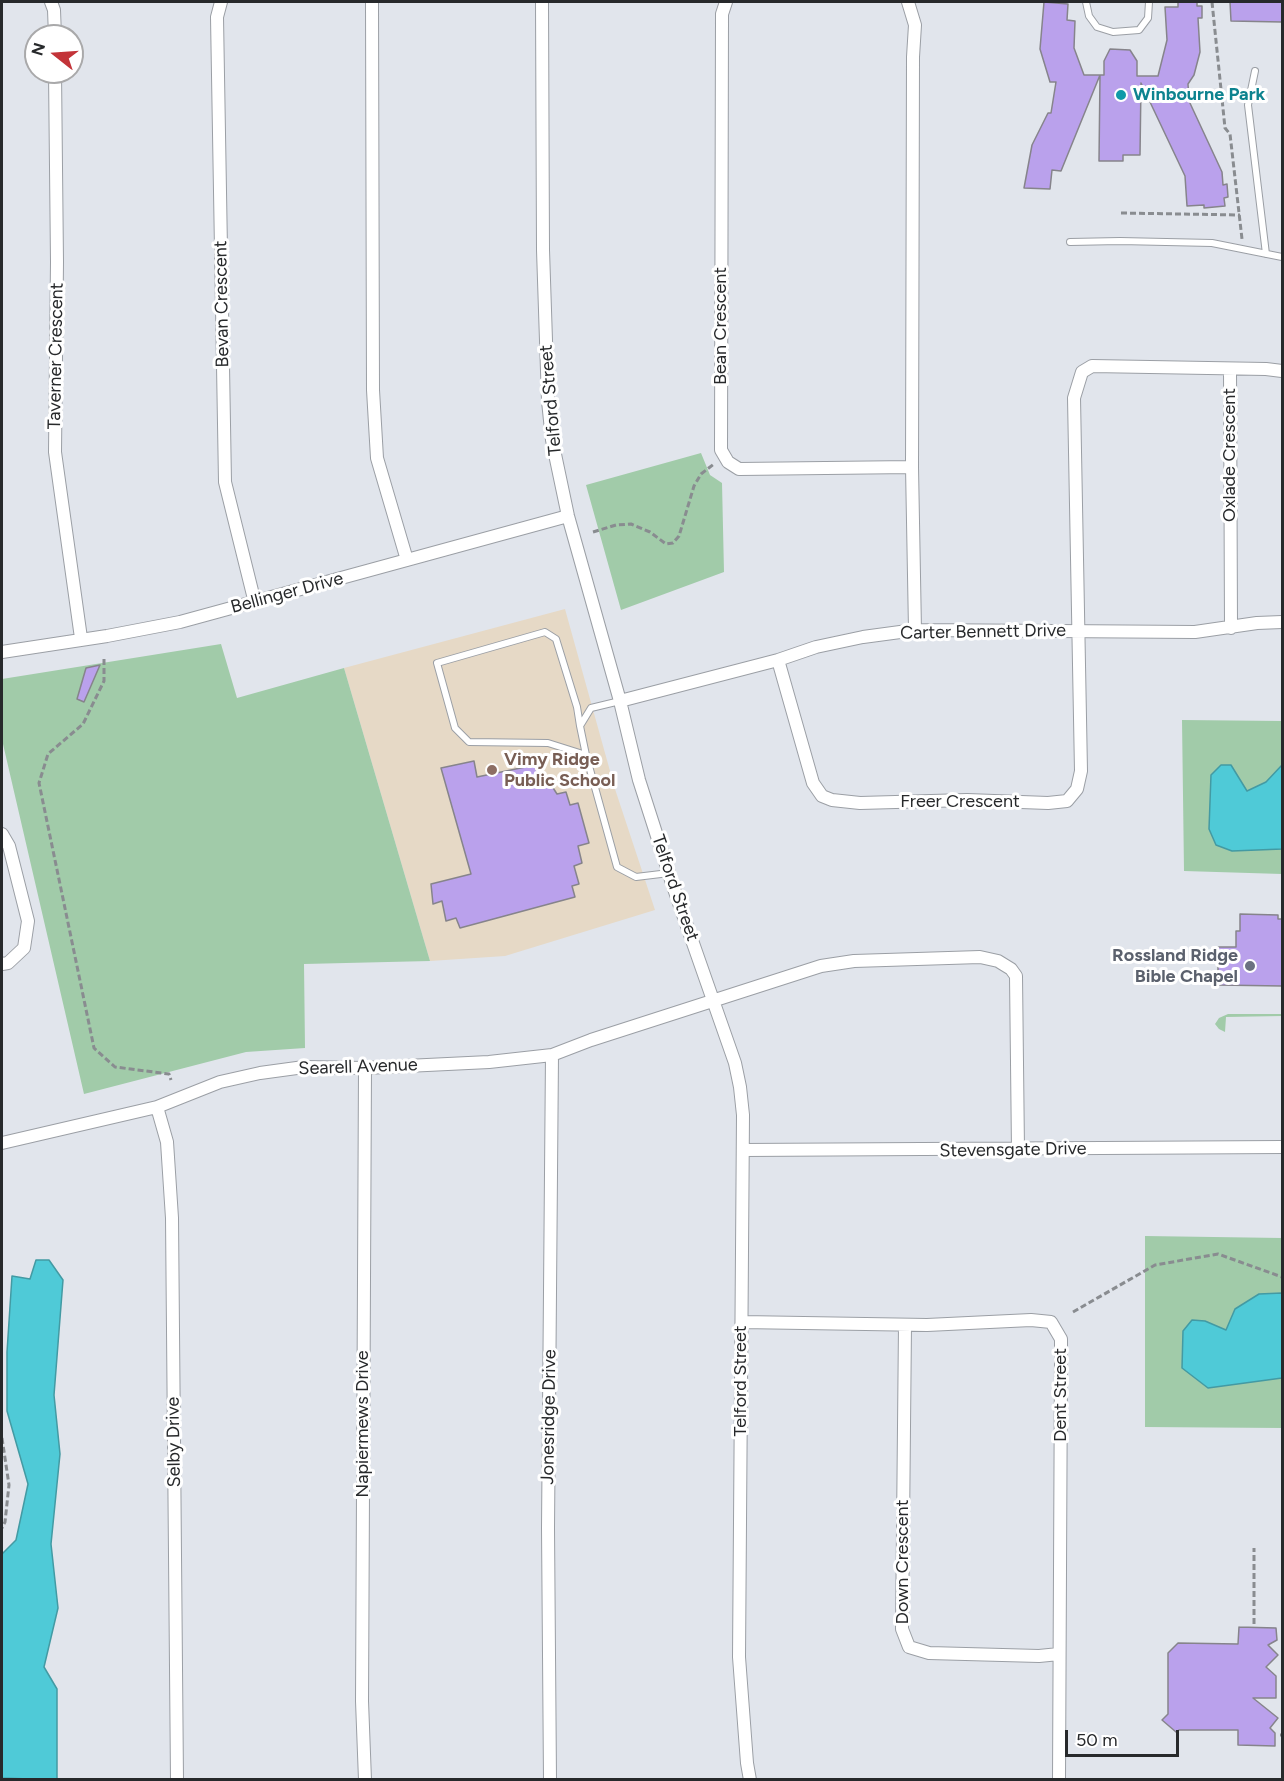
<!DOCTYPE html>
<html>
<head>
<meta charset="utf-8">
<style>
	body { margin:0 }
	#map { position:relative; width:1284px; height:1781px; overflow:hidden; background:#e1e5ec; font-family:Figtree,sans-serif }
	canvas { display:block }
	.frame { position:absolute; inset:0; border:3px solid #27292b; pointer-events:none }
	.north { position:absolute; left:24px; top:24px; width:60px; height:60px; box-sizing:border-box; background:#fff; border:2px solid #a9a9aa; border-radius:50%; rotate:287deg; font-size:16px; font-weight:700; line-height:24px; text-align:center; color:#27292b }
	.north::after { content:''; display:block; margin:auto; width:21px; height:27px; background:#c33439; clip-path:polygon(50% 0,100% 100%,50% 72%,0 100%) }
	.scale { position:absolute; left:1065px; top:1730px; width:114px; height:27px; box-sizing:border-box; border:3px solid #27292b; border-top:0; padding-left:8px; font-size:18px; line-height:21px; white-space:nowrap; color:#27292b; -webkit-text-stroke:4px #fff; paint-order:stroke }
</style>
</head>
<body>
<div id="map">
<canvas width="1284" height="1781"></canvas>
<div class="frame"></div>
<div class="north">N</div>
<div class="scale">50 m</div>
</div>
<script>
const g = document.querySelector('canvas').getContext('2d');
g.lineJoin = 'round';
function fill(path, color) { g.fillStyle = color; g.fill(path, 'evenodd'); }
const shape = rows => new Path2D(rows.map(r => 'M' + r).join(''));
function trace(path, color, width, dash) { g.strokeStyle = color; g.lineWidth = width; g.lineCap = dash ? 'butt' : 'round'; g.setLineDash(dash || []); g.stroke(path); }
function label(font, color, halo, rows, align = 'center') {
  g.font = font + ' Figtree,sans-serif'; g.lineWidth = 6; g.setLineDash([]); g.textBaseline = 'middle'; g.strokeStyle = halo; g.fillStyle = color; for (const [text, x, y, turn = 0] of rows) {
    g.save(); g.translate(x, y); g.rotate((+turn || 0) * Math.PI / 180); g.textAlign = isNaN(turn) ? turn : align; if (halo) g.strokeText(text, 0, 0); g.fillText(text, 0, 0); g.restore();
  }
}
const education = shape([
	[565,609,615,789,655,910,505,956,430,961,344,668]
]);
const green = shape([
	[701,453,710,475,722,483,724,572,621,610,586,485],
	[221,644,237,698,344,668,430,961,304,964,305,1048,246,1052,84,1094,3,744,2,679],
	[1182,720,1282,721,1282,874,1184,871],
	[1228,1014,1282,1014,1282,1016,1226,1017,1225,1032,1219,1029,1215,1024,1219,1018],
	[1145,1236,1282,1238,1282,1428,1145,1427]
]);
const water = shape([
	[1221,765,1231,765,1247,791,1266,782,1282,765,1282,849,1232,851,1216,845,1209,829,1211,775,1221,765],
	[36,1260,49,1260,63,1280,54,1395,60,1454,51,1544,58,1608,44,1667,57,1689,57,1780,2,1778,2,1554,16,1540,28,1484,7,1411,7,1352,12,1276,30,1279,36,1260],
	[1282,1293,1282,1378,1208,1388,1182,1368,1183,1331,1192,1320,1205,1321,1226,1330,1235,1309,1259,1294,1282,1293]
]);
const building = shape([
	[1044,2,1068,4,1067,20,1075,21,1074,48,1084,75,1100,75,1061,171,1052,170,1050,189,1024,188,1032,145,1048,113,1051,113,1056,82,1050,82,1040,49,1044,2],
	[1178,2,1197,2,1197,6,1202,6,1202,18,1198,18,1200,52,1194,75,1188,84,1189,101,1222,172,1223,185,1227,184,1228,197,1224,198,1225,206,1204,208,1204,205,1187,206,1185,176,1141,83,1140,155,1123,155,1123,161,1099,161,1100,75,1104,75,1104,61,1110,49,1130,50,1137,61,1137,76,1158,76,1167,40,1165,7,1178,7,1178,2],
	[1230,2,1282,2,1282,22,1231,21,1230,2],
	[100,665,84,702,77,699,86,668,100,665],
	[474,761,477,777,535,765,540,783,548,780,557,794,566,792,570,805,578,803,589,843,578,846,582,863,574,866,579,884,572,886,575,897,460,928,456,918,446,921,442,901,433,904,431,884,471,874,441,768,474,761],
	[1240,914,1278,915,1278,919,1282,919,1282,986,1218,985,1218,947,1236,947,1236,931,1240,931,1240,914],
	[1239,1627,1276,1628,1277,1640,1268,1645,1278,1655,1266,1667,1276,1676,1276,1698,1253,1698,1278,1718,1270,1728,1275,1733,1275,1746,1238,1745,1238,1730,1179,1730,1176,1732,1162,1720,1168,1714,1168,1653,1178,1643,1238,1644,1239,1627]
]);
const path = shape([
	[1212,2,1225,128,1230,134,1242,239],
	[1121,213,1240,215],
	[593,532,616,525,631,524,650,532,666,544,673,543,679,536,694,486,701,474,714,464],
	[104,659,104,681,83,724,48,754,39,783,94,1048,115,1067,169,1074,171,1080],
	[1073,1312,1155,1265,1218,1254,1282,1277],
	[2,1438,9,1485,5,1522,2,1528],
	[1254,1624,1254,1548],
	[1280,1735,1282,1735]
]);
const service = shape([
	[1086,2,1089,16,1097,27,1113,32,1139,30,1148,18,1149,2],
	[1255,71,1248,105,1266,254],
	[1070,242,1120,241,1212,243,1282,257],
	[620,701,591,708,580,726,586,755,617,867,636,877,669,873],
	[580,726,577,707,556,639,545,632,437,663,455,728,469,742,548,743,586,755]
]);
const minor = shape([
	[51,2,54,10,55,36],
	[221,2,217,17,225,482,255,603],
	[372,2,373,390,377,458,407,560],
	[542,2,543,250,548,401,552,440,568,516,620,701,639,780,673,886,735,1063,740,1087,743,1115,739,1657,747,1763,750,1780],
	[726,2,722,14,721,450,728,462,739,469,912,467],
	[908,2,915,25,913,57,912,467,915,630],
	[55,72,57,262,55,452,81,638],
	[1230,369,1231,628],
	[2,652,107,636,180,622,568,516],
	[778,660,813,783,822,796,832,800,860,803,967,800,1048,803,1067,801,1077,789,1081,771,1074,398,1082,372,1092,366,1266,369,1282,371],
	[620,701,778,660,816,647,863,637,915,630,1195,632,1257,623,1282,622],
	[2,834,9,846,28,921,24,948,8,963,2,964],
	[157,1107,167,1142,172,1218,177,1780],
	[2,1143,157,1107,220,1082,260,1073,304,1067,365,1068,489,1062,552,1055,591,1040,821,966,854,961,980,957,998,961,1011,969,1016,976,1018,1150],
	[743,1150,1282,1147],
	[742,1322,927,1325,1031,1320,1051,1322,1061,1339,1061,1360,1059,1780],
	[905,1325,902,1629,909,1647,929,1653,1039,1656,1059,1654],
	[365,1780,362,1701,365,1068],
	[550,1780,548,1528,552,1055]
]);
const markers = [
	[1121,95,6,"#0f9aa8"],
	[492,770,6,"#8d6e63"],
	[1250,966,6,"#6b7280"]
];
const cultureNames = [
	["Winbourne Park",1133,95]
];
const streetNames = [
	["Bevan Crescent",222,304,-91],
	["Bean Crescent",721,326,-90],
	["Taverner Crescent",56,356,-89],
	["Telford Street",551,400,-95],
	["Oxlade Crescent",1230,455,-90],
	["Bellinger Drive",287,593,-15],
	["Carter Bennett Drive",983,632,-1],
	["Freer Crescent",960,802],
	["Telford Street",675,888,71],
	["Searell Avenue",358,1067,-2],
	["Stevensgate Drive",1013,1150,-1],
	["Telford Street",741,1381,-90],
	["Dent Street",1061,1395,-90],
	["Jonesridge Drive",549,1417,-89],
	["Napiermews Drive",363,1424,-90],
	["Selby Drive",174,1442,-91],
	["Down Crescent",903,1562,-90]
];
const educationNames = [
	["Vimy Ridge",504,760],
	["Public School",504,781]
];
const worshipNames = [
	["Rossland Ridge",1238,956],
	["Bible Chapel",1238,977]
];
fill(education, '#e6d9c6');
fill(green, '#a1cba9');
fill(water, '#4fcad7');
trace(water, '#439aa3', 1.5);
fill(building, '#baa1ec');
trace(building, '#86848b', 1.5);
trace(service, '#9b9fa5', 8);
trace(minor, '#9b9fa5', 14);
trace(path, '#898c90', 3, [6, 3]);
trace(service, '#fff', 6);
trace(minor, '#fff', 12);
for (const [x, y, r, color] of markers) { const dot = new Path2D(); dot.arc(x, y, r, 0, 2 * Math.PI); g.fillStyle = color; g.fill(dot); trace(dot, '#fff', 2); }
label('bold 18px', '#0d838f', '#fff', cultureNames, 'left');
label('18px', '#27292b', '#fff', streetNames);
label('bold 18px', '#785e54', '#fff', educationNames, 'left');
label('bold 18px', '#5b616d', '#fff', worshipNames, 'right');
</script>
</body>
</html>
